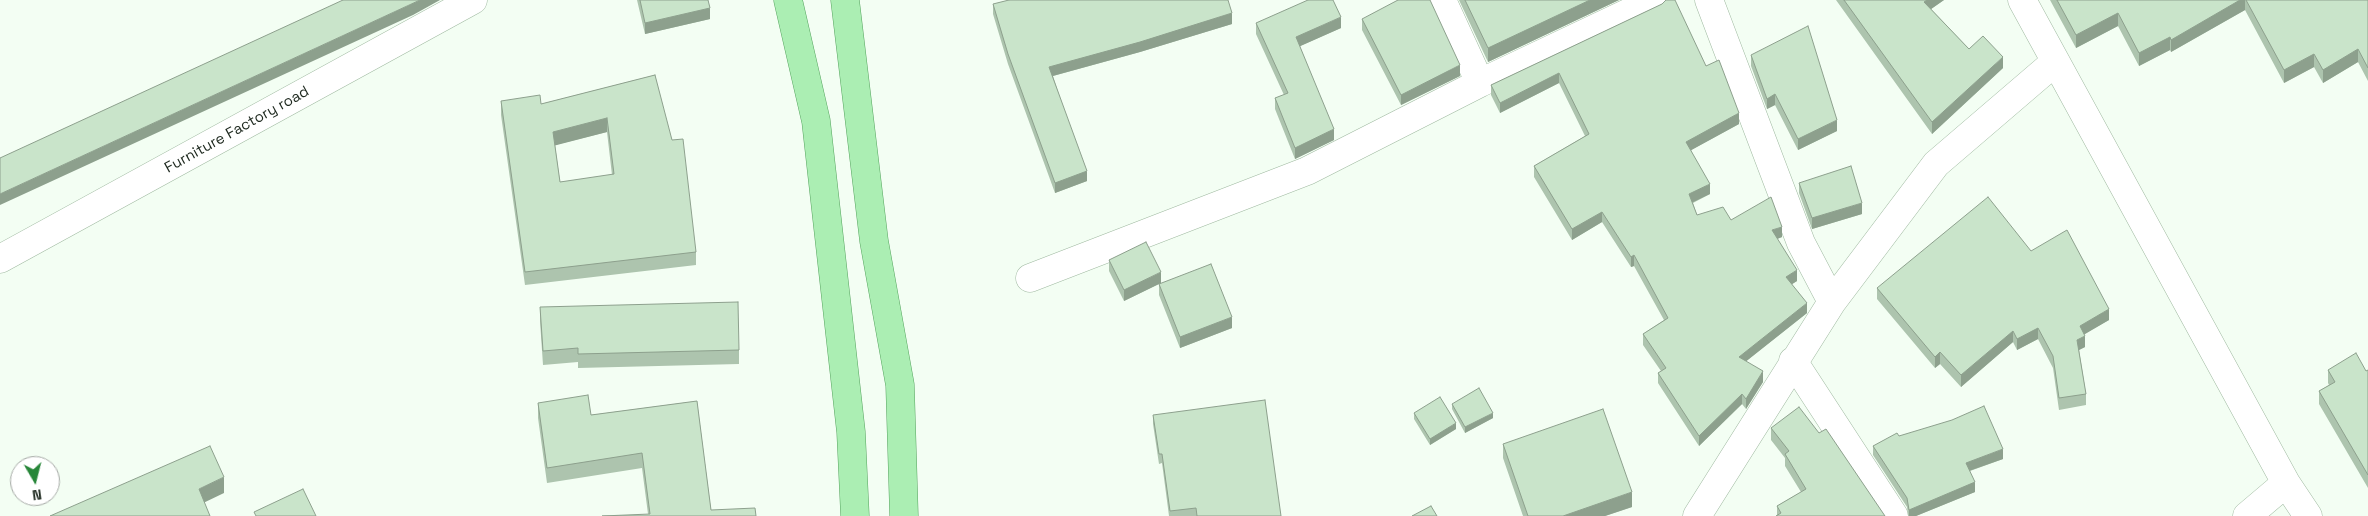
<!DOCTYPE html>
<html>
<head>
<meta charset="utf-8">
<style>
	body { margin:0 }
	#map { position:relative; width:2368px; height:516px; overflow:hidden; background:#f3fef3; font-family:"Space Grotesk",sans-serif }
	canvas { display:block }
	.north { position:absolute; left:10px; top:456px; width:50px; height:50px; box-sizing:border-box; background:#fff; border:1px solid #a5a9a5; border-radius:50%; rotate:172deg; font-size:14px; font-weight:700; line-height:20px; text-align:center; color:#1d281e }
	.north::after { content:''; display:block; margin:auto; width:18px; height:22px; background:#278639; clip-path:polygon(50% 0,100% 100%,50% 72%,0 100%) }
</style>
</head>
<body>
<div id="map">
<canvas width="2368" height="516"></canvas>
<div class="north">N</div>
</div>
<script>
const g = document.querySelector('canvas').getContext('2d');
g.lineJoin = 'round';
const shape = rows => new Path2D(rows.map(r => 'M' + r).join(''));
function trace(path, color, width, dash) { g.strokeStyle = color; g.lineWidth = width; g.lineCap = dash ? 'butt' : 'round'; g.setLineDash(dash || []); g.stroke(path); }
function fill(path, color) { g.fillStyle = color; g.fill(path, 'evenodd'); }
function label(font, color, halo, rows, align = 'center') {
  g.font = font + ' "Space Grotesk",sans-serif'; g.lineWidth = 5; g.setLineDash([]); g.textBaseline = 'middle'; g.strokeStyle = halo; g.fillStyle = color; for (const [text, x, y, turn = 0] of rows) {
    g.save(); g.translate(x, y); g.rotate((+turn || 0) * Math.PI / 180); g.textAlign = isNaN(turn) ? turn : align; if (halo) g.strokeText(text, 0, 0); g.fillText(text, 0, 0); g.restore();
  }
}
const minor = shape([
	[1442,0,1480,83],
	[1709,0,1801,243,1832,302],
	[2022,0,2286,483,2308,516],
	[0,259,473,0],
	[1030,278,1307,171,1480,83,1655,0],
	[1793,361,1894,516],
	[1697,516,1832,302,1936,164,2055,62],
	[2247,516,2286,483]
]);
const major = shape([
	[788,0,816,121,851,432,855,516],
	[845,0,874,241,900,385,904,516]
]);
const wall = shape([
	[637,0,708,0,710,19,645,34],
	[1459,0,1619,0,1488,62],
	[1836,0,1944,0,1931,9,1969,49,2003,68,1932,134],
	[2050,0,2368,0,2368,81,2358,62,2323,83,2314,67,2284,83,2245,10,2171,52,2170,50,2139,66,2118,26,2076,48],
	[993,4,1232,24,1140,52,1053,76,1087,181,1055,193,1008,64,993,14],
	[1662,4,1706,66,1739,124,1691,150,1710,194,1693,203,1697,215,1731,220,1782,237,1777,239,1797,281,1792,284,1807,313,1746,361,1763,382,1746,409,1742,404,1699,446,1658,383,1658,373,1661,371,1643,345,1643,334,1664,320,1634,266,1631,267,1602,222,1572,240,1534,177,1534,166,1585,136,1559,83,1500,113,1491,95,1491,85],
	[1362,19,1460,76,1401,105,1362,30],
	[1256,23,1341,28,1300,46,1334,140,1295,159,1275,109,1275,98,1284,95,1256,34],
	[1751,55,1837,131,1798,150,1775,105,1767,109,1751,66],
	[655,75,696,252,696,265,525,285,501,115,501,101,541,104],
	[607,132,612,175,560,182,555,145],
	[1799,183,1862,214,1812,229,1799,193],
	[2031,251,2109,320,2084,334,2085,347,2079,350,2086,394,2086,405,2059,410,2053,368,2038,339,2017,350,2013,342,1961,387,1940,364,1935,368,1877,299,1877,288],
	[1109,260,1161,283,1124,301,1109,271],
	[1159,284,1232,328,1180,348,1159,295],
	[540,307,739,350,739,364,578,368,578,362,543,365,540,321],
	[2328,370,2366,371,2368,370,2368,488,2319,404,2319,391,2329,385,2328,383],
	[697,401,711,510,648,514,642,468,547,483,538,418,538,403,591,415],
	[1452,404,1493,418,1465,433,1452,409],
	[1414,413,1456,429,1430,445,1414,419],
	[1153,415,1281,516,1169,516,1162,463,1159,464,1153,424],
	[1771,428,1885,516,1777,516,1777,506,1801,492,1785,466,1785,458,1771,440],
	[1899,436,2003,459,1970,471,1975,492,1916,516,1908,516,1907,507,1873,455,1873,446],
	[1503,444,1632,507,1605,516,1523,516,1503,458]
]);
const shadedWall = shape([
	[420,0,440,0,413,15,0,205,0,194],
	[1590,0,1619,0,1488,62,1488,48],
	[1927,0,1944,0,1924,14,1924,2],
	[2240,0,2245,0,2245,10,2171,52,2171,40],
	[710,8,710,19,645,34,645,23],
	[1232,13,1232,24,1140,52,1049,77,1049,67],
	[2118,13,2118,26,2076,48,2076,35],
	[1341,17,1341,28,1296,48,1296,37],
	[2170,37,2170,50,2139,66,2139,53],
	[2358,49,2358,62,2323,83,2323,70],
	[2314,54,2314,67,2284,83,2284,70],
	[2003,57,2003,68,1932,134,1932,122],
	[1460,65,1460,76,1401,105,1401,95],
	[1559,73,1559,83,1500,113,1500,103],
	[1775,94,1775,105,1767,109,1767,99],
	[1739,113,1739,124,1686,153,1686,142],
	[607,118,607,132,553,146,553,132],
	[1837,120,1837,131,1798,150,1798,139],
	[1334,129,1334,140,1295,159,1295,148],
	[1087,171,1087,181,1055,193,1055,183],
	[1710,184,1710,194,1689,204,1689,194],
	[1862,203,1862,214,1812,229,1812,218],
	[1602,212,1602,222,1572,240,1572,229],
	[1782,227,1782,237,1772,241,1772,230],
	[1634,255,1634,266,1631,267,1631,257],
	[1797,270,1797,281,1786,288,1786,277],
	[1161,272,1161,283,1124,301,1124,290],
	[1807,303,1807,313,1739,367,1739,357],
	[2109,309,2109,320,2080,337,2080,326],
	[1232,317,1232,328,1180,348,1180,337],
	[2038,328,2038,339,2017,350,2017,339],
	[2013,331,2013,342,1961,387,1961,375],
	[2085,336,2085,347,2077,351,2077,340],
	[1940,352,1940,364,1935,368,1935,357],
	[1763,371,1763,382,1746,409,1746,399],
	[1742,394,1742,404,1699,446,1699,436],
	[1493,413,1493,418,1465,433,1465,427],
	[1456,423,1456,429,1430,445,1430,439],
	[2003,449,2003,459,1966,472,1966,463],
	[224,477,224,493,199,505,199,489],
	[1975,482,1975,492,1916,516,1909,516,1909,510],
	[1632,492,1632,507,1605,516,1563,516]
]);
const building = shape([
	[343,0,420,0,0,194,0,158,343,0],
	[640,0,708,0,710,8,645,23,640,0],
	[1009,0,1228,0,1232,13,1140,42,1049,67,1087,171,1055,183,1008,54,993,4,1009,0],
	[1308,0,1333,0,1341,17,1296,37,1334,129,1295,148,1275,98,1288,93,1256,23,1308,0],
	[1398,0,1430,0,1460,65,1401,95,1362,19,1398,0],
	[1465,0,1590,0,1488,48,1465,0],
	[1666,0,1675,0,1706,66,1719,60,1739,113,1686,142,1710,184,1689,194,1697,215,1723,207,1731,220,1771,197,1782,227,1772,230,1797,270,1786,277,1807,303,1739,357,1763,371,1746,399,1742,394,1699,436,1658,373,1666,368,1643,334,1668,318,1634,255,1631,257,1602,212,1572,229,1534,166,1589,134,1559,73,1500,103,1491,85,1662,4,1666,0],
	[1844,0,1927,0,1924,2,1969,49,1983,36,2003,57,1932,122,1844,0],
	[2057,0,2240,0,2171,40,2170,37,2139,53,2118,13,2076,35,2057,0],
	[2246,0,2368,0,2368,68,2358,49,2323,70,2314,54,2284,70,2246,0],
	[1808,26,1837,120,1798,139,1775,94,1767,99,1751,55,1808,26],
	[655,75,672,140,683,139,696,252,525,272,501,101,540,95,541,104,655,75],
	[607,118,614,174,560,182,553,132,607,118],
	[1851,166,1862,203,1812,218,1799,183,1851,166],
	[1988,197,2031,251,2067,230,2109,309,2080,326,2085,336,2077,340,2086,394,2059,398,2053,356,2038,328,2017,339,2013,331,1961,375,1940,352,1935,357,1877,288,1988,197],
	[1146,242,1161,272,1124,290,1109,260,1146,242],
	[1211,264,1232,317,1180,337,1159,284,1211,264],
	[738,302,739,350,578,354,578,348,543,351,540,307,738,302],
	[2356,353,2366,371,2368,370,2368,475,2319,391,2335,382,2328,370,2356,353],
	[1479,388,1493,413,1465,427,1452,404,1479,388],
	[588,395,591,415,697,401,711,510,755,508,756,516,602,516,650,514,642,453,547,468,538,403,588,395],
	[1440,397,1456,423,1430,439,1414,413,1440,397],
	[1265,400,1281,516,1197,516,1196,508,1170,511,1162,454,1159,454,1153,415,1265,400],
	[1984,406,2003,449,1966,463,1975,482,1909,510,1907,498,1873,446,1897,433,1899,436,1952,420,1984,406],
	[1799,407,1819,433,1826,429,1885,516,1776,516,1781,513,1777,506,1806,489,1785,454,1789,451,1771,428,1799,407],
	[1603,409,1632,492,1563,516,1528,516,1503,444,1603,409],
	[210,446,224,477,199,489,210,516,50,516,210,446],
	[303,489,316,516,256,516,254,512,303,489],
	[1431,506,1437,516,1412,516,1431,506]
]);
const streetNames = [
	["Furniture Factory road",237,130,-29]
];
trace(minor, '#9fb9a0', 29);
trace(major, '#55a25e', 29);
trace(minor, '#fff', 28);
trace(major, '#abeeb3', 28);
fill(wall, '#adc4ae');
fill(shadedWall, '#8da08d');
fill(building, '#c9e4ca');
trace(building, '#8da08d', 1);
label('15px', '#1d281e', '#fff', streetNames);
</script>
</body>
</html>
